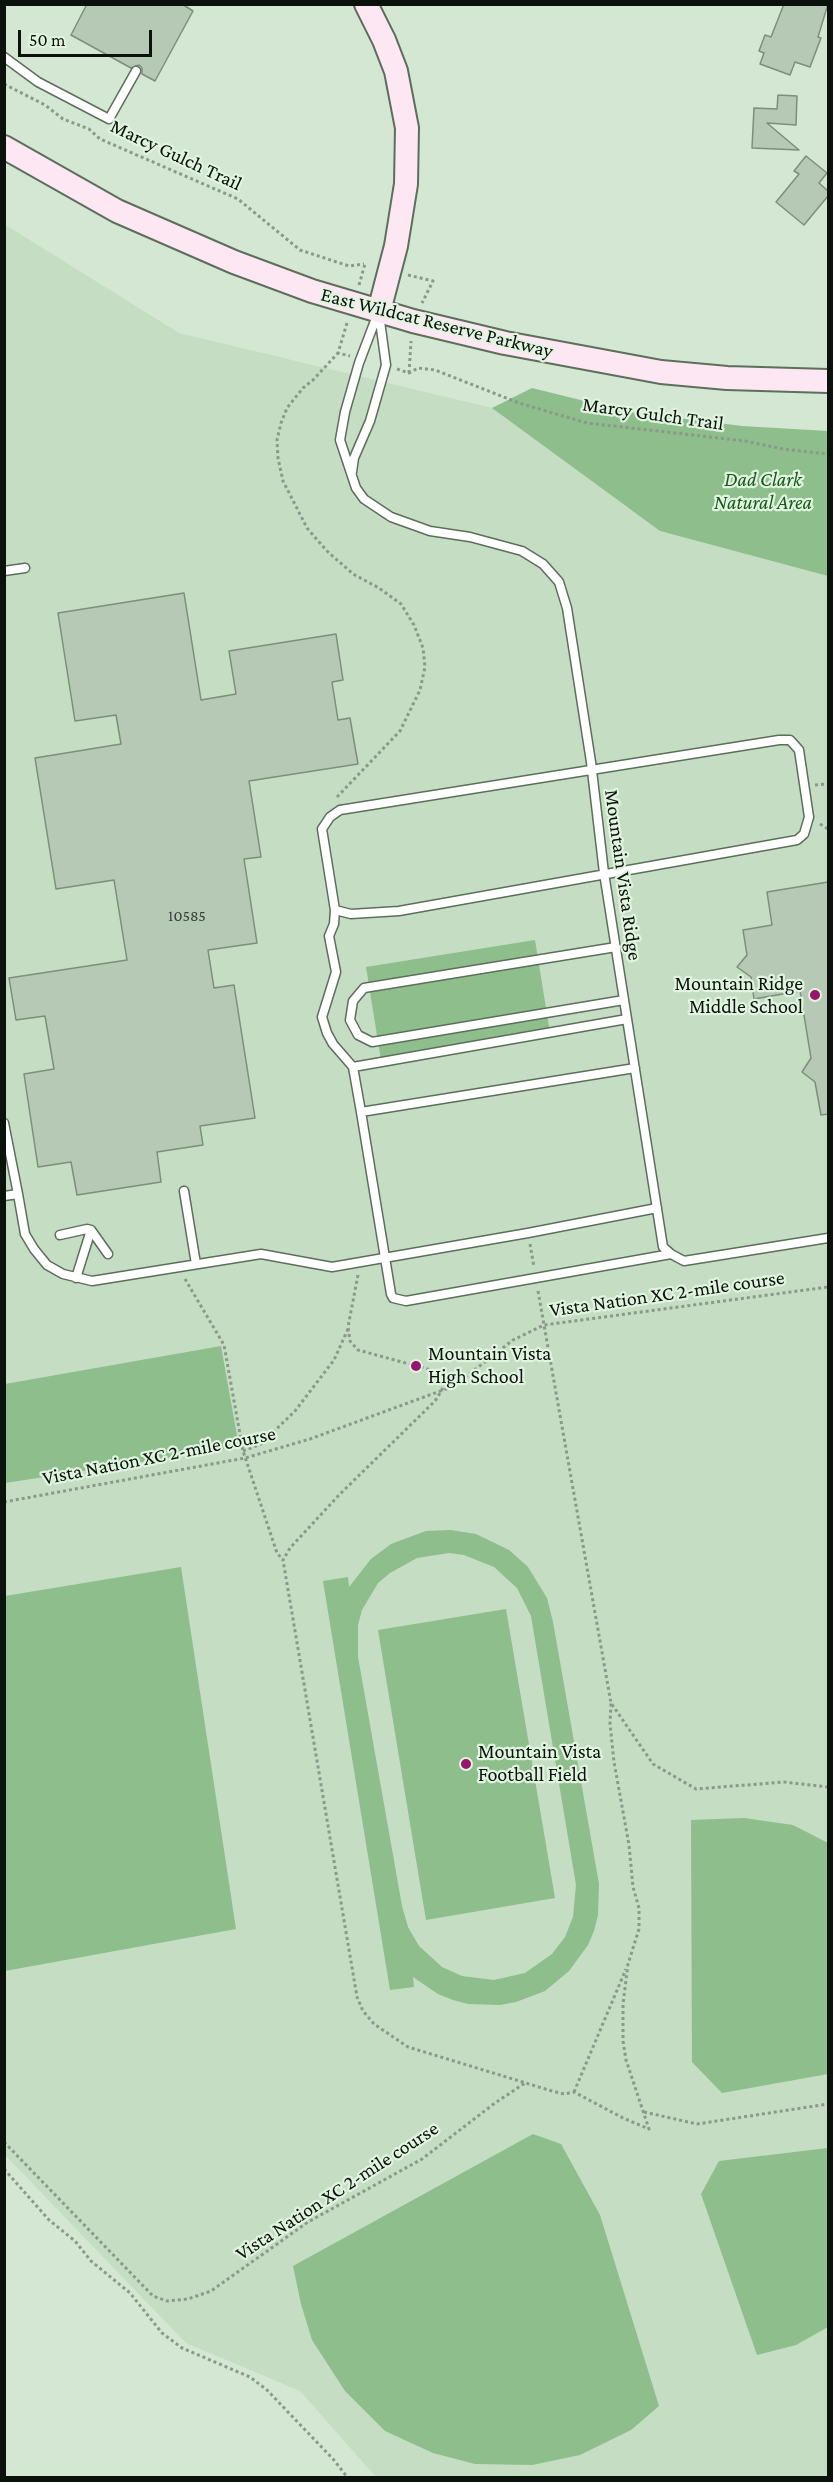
<!DOCTYPE html>
<html>
<head>
<meta charset="utf-8">
<style>
	body { margin:0 }
	#map { position:relative; width:833px; height:2482px; overflow:hidden; background:#d3e7d2; font-family:"Crimson Pro",serif }
	canvas { display:block }
	.frame { position:absolute; inset:0; border:6px solid #0b120b; pointer-events:none }
	.scale { position:absolute; left:18px; top:30px; width:134px; height:27px; box-sizing:border-box; border:3px solid #0b120b; border-top:0; padding-left:8px; font-size:18px; line-height:21px; white-space:nowrap; color:#0b120b; -webkit-text-stroke:4px #e0f4df; paint-order:stroke }
</style>
</head>
<body>
<div id="map">
<canvas width="833" height="2482"></canvas>
<div class="frame"></div>
<div class="scale">50 m</div>
</div>
<script>
const g = document.querySelector('canvas').getContext('2d');
g.lineJoin = 'round';
function fill(path, color) { g.fillStyle = color; g.fill(path, 'evenodd'); }
const shape = rows => new Path2D(rows.map(r => 'M' + r).join(''));
function trace(path, color, width, dash) { g.strokeStyle = color; g.lineWidth = width; g.lineCap = dash ? 'butt' : 'round'; g.setLineDash(dash || []); g.stroke(path); }
function label(font, color, halo, rows, align = 'center') {
  g.font = font + ' "Crimson Pro",serif'; g.lineWidth = 4.5; g.setLineDash([]); g.textBaseline = 'middle'; g.strokeStyle = halo; g.fillStyle = color; for (const [text, x, y, turn = 0] of rows) {
    g.save(); g.translate(x, y); g.rotate((+turn || 0) * Math.PI / 180); g.textAlign = isNaN(turn) ? turn : align; if (halo) g.strokeText(text, 0, 0); g.fillText(text, 0, 0); g.restore();
  }
}
const built = shape([
	[4,224,179,333,492,408,660,531,828,576,828,2477,376,2477,300,2391,186,2343,5,2155]
]);
const green = shape([
	[532,388,629,412,742,426,828,431,828,576,660,531,492,408],
	[535,940,550,1033,381,1060,366,967],
	[221,1346,239,1447,5,1483,5,1384],
	[451,1530,476,1534,509,1550,528,1567,547,1598,553,1622,599,1884,598,1915,594,1931,588,1945,569,1971,545,1991,516,2002,500,2005,468,2004,453,2000,438,1994,413,1977,414,1987,390,1990,323,1581,348,1577,349,1587,371,1559,391,1544,426,1531],
	[449,1553,464,1555,494,1567,517,1588,531,1616,576,1885,573,1917,565,1937,552,1954,525,1973,494,1980,462,1976,442,1967,419,1946,408,1927,402,1906,358,1657,358,1625,362,1610,378,1583,390,1573,417,1558],
	[181,1567,236,1929,5,1971,5,1596],
	[506,1609,555,1898,426,1920,378,1630],
	[744,1818,793,1825,828,1843,828,2074,722,2093,692,2062,691,1820],
	[533,2134,561,2144,600,2215,659,2406,631,2430,580,2455,532,2465,475,2464,433,2453,385,2431,345,2391,312,2340,301,2304,293,2266],
	[828,2148,828,2327,796,2345,757,2355,701,2194,719,2161]
]);
const building = shape([
	[87,4,182,4,193,11,155,81,142,74,142,68,139,65,131,68,71,35,87,4],
	[784,4,828,4,818,37,821,38,810,67,795,62,790,75,760,64,764,53,759,51,765,35,771,37,784,4],
	[778,95,797,96,796,125,767,123,799,150,752,148,754,108,777,109,778,95],
	[806,156,827,173,819,183,828,191,828,196,804,225,776,202,799,174,794,171,806,156],
	[184,593,201,700,236,694,229,651,336,634,343,680,332,682,338,720,350,718,358,764,249,781,261,857,244,859,257,943,208,950,214,988,234,985,255,1118,200,1126,203,1145,157,1152,161,1182,77,1195,71,1162,38,1167,24,1074,54,1069,45,1016,16,1020,9,978,127,960,114,880,56,889,35,758,121,744,116,715,75,721,58,613,184,593],
	[828,882,828,1114,821,1115,815,1082,802,1072,811,1058,800,991,754,999,751,977,737,967,747,955,743,930,772,925,767,892,828,882]
]);
const path = shape([
	[4,84,45,105,63,119,89,129,100,139,238,199,300,250,349,266,364,264],
	[408,275,433,281,422,303],
	[359,285,365,264],
	[347,323,338,353,350,356],
	[397,369,409,373,418,368,435,370,519,403,587,423,745,441,783,449,828,454],
	[409,373,411,341],
	[815,785,828,784],
	[337,797,400,731,420,690,425,667,423,648,414,625,401,604,379,588,353,574,327,551,307,528,283,481,278,458,277,440,281,423,287,408,303,388,313,380,338,353],
	[820,824,828,829],
	[530,1244,534,1267],
	[358,1275,348,1327,350,1341,358,1350,435,1371,444,1379,442,1390,435,1401,339,1495,290,1548,283,1560,357,1997,363,2011,374,2024,408,2047,552,2091,564,2094,574,2092,623,2118,649,2129,626,2060,623,2041,623,2004,628,1964,639,1929,639,1908,633,1887,629,1845,614,1762,610,1724,611,1703],
	[185,1279,224,1345,243,1451,277,1553,283,1560],
	[538,1291,611,1703,653,1764,696,1789,784,1782,828,1787],
	[243,1451,261,1444,295,1411,334,1360,348,1329],
	[4,1502,245,1458,310,1439,454,1386,513,1340,544,1325,828,1287],
	[574,2092,626,1969],
	[644,2112,697,2124,828,2104],
	[4,2142,153,2296,167,2301,188,2299,211,2291,308,2222,422,2159,495,2103,525,2083],
	[4,2169,49,2220,75,2241,91,2261,130,2293,162,2333,182,2348,250,2377,267,2390,333,2459,348,2478]
]);
const lane = shape([
	[4,57,38,82,109,119,136,71],
	[378,313,359,363,345,412,340,440,356,488,364,499,391,517,430,531,470,537,522,551,543,564,559,582,567,608,591,762,604,873,663,1247,671,1254,684,1261,828,1238],
	[352,472,354,458,370,421,386,365,379,314],
	[4,571,25,568],
	[335,910,351,914,399,911,797,840,804,834,809,817,799,750,790,740,779,740,340,810,330,817,322,829,335,910,334,924,329,936,336,972,322,1017,327,1033,333,1044,353,1067,361,1112],
	[616,947,364,988,353,1001,350,1020,358,1035,372,1042,624,1000],
	[353,1067,627,1019],
	[635,1068,361,1112,391,1294,393,1298,406,1301,671,1254],
	[4,1123,18,1194],
	[184,1191,196,1264],
	[4,1196,18,1194,25,1234,34,1249,47,1265,63,1274,92,1281,261,1254,332,1267,528,1233,657,1208],
	[60,1235,87,1229,91,1230,108,1254],
	[76,1278,91,1230]
]);
const secondary = shape([
	[366,4,384,40,396,71,407,128,406,184,396,246,379,311],
	[4,147,117,211,234,262,312,291,413,321,505,343,661,372,727,378,828,381]
]);
const markers = [
	[815,995,6,"#97156c"],
	[416,1366,6,"#97156c"],
	[466,1764,6,"#97156c"]
];
const numberNames = [
	["10585",187,916]
];
const streetNames = [
	["Marcy Gulch Trail",176,155,25],
	["East Wildcat Reserve Parkway",437,323,14],
	["Marcy Gulch Trail",653,414,8],
	["Mountain Vista Ridge",623,875,82],
	["Vista Nation XC 2-mile course",667,1294,-8],
	["Vista Nation XC 2-mile course",159,1456,-11],
	["Vista Nation XC 2-mile course",337,2191,-33]
];
const parkNames = [
	["Dad Clark",763,480],
	["Natural Area",763,503]
];
const poiNames = [
	["Mountain Ridge",803,984,"right"],
	["Middle School",803,1007,"right"],
	["Mountain Vista",428,1354],
	["High School",428,1377],
	["Mountain Vista",478,1752],
	["Football Field",478,1775]
];
fill(built, '#c4ddc3');
fill(green, '#8dbe8b');
fill(building, '#b6c9b5');
trace(building, '#7d8f7c', 1.5);
trace(lane, '#5d6e5c', 11);
trace(secondary, '#5d6e5c', 26);
trace(path, '#8a9989', 3, [3, 3]);
trace(lane, '#fff', 8);
trace(secondary, '#fde7f2', 22);
for (const [x, y, r, color] of markers) { const dot = new Path2D(); dot.arc(x, y, r, 0, 2 * Math.PI); g.fillStyle = color; g.fill(dot); trace(dot, '#e0f4df', 2); }
label('16px', '#364036', null, numberNames);
label('20px', '#0b120b', '#e0f4df', streetNames);
label('italic 20px', '#175a1a', '#e0f4df', parkNames);
label('20px', '#0b120b', '#e0f4df', poiNames, 'left');
</script>
</body>
</html>
